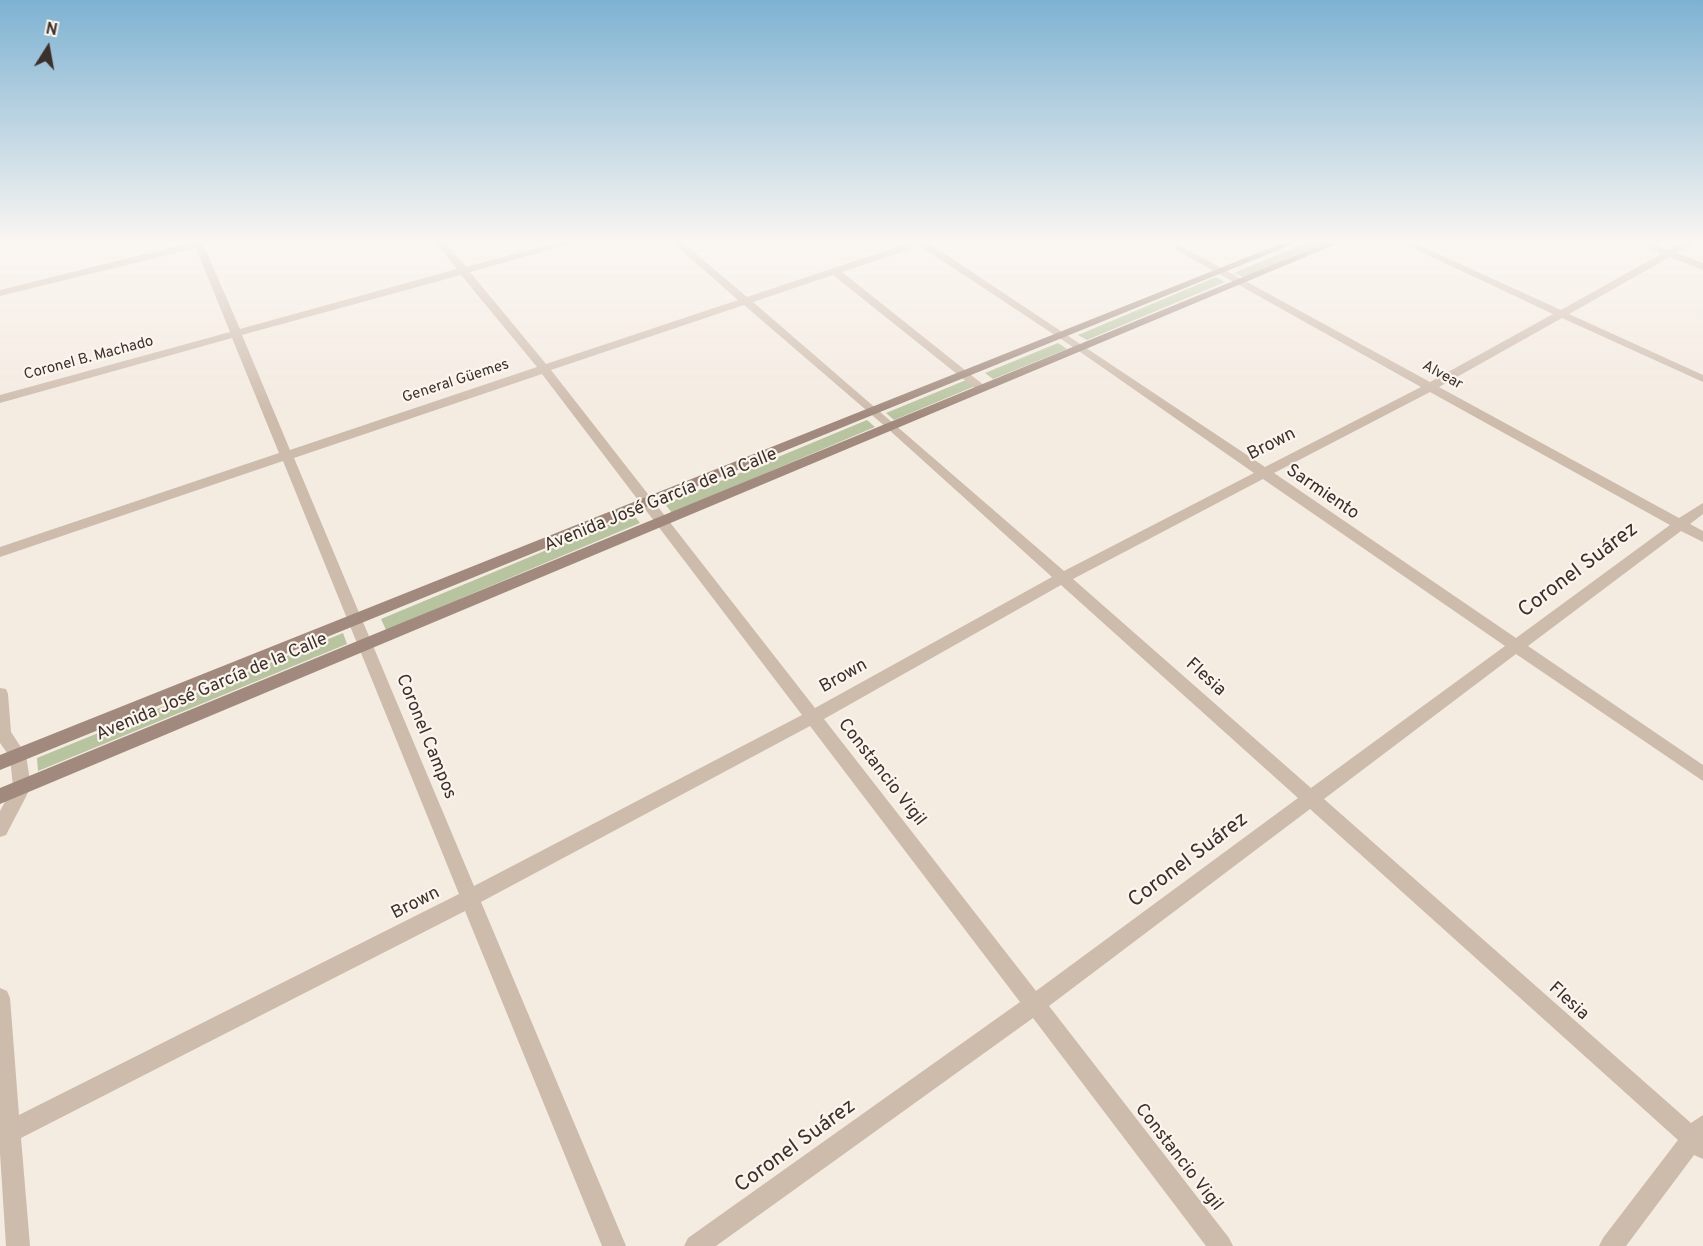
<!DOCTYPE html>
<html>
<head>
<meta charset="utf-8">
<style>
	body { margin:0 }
	#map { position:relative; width:1703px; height:1246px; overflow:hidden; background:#f4ebe1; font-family:Overpass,sans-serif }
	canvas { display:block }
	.north { position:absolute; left:18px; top:18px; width:60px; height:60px; -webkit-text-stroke:4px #fbf5ee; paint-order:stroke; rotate:11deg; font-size:16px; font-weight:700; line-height:24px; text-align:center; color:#3b302b }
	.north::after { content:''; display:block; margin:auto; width:21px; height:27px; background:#3b302b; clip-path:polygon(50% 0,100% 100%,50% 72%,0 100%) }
</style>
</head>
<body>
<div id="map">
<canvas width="1703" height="1246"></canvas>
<div class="north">N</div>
</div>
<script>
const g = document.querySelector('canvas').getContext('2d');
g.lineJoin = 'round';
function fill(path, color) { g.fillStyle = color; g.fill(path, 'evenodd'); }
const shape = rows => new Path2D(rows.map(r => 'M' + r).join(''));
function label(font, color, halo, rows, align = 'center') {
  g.font = font + ' Overpass,sans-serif'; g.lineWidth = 4.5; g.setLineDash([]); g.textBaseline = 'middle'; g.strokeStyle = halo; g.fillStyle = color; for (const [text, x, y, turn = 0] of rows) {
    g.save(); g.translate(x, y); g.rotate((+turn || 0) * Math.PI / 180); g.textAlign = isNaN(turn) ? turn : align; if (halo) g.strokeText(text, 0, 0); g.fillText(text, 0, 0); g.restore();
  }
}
const green = shape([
	[1308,242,1327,242,1243,277,1234,273],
	[1216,277,1225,282,1087,340,1078,335],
	[1058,343,1067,349,993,379,985,373],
	[966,380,975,386,894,420,886,413],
	[867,420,875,427,672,513,665,504],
	[633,514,640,523,386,630,381,619],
	[343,633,347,644,38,771,37,758]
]);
const street = shape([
	[193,242,212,242,204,246,240,329,457,269,435,242,445,242,466,267,558,242,573,242,571,244,470,272,546,364,738,300,672,242,682,242,747,297,912,242,927,242,1265,467,1421,387,1162,242,1174,242,1430,382,1553,314,1400,242,1412,242,1561,310,1661,254,1635,242,1648,242,1669,250,1683,242,1695,242,1677,253,1703,263,1703,270,1670,257,1569,314,1703,375,1703,382,1562,318,1439,387,1679,518,1703,503,1703,514,1690,524,1703,531,1703,542,1681,531,1528,646,1703,765,1703,781,1516,654,1324,799,1691,1123,1703,1115,1703,1159,1694,1155,1626,1246,1599,1246,1603,1238,1678,1140,1310,809,1049,1006,1229,1238,1233,1246,1206,1246,1033,1018,716,1246,684,1246,688,1238,1020,1002,810,726,481,902,626,1246,602,1246,465,911,21,1138,30,1246,6,1246,0,1153,0,988,7,991,10,998,19,1115,459,894,283,461,0,557,0,547,279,453,232,338,0,403,0,395,230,332,196,248,0,296,0,290,193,242],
	[920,246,1076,349,1254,473,1064,571,753,302,833,275,977,390,985,390,985,386,842,272,920,246],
	[461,275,537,367,290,450,242,335,461,275],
	[744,305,887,428,1052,577,815,708,551,370,744,305],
	[542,374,802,715,474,886,294,458,542,374],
	[1430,392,1670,525,1516,638,1274,473,1430,392],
	[1263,479,1505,646,1311,788,1073,579,1263,479],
	[1061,585,1298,798,1036,991,824,719,1061,585],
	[0,688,6,689,8,694,11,732,26,755,31,787,6,835,0,837,0,811,13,787,10,757,0,743,0,688]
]);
const secondary = shape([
	[1285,242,1298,242,0,770,0,755,1285,242],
	[1328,242,1341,242,0,804,0,788,1328,242]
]);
const farStreetnames = [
	["Coronel B. Machado",89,359,-15],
	["Alvear",1442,376,29],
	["General Güemes",456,382,-18]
];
const streetNames = [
	["Brown",1272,445,-27],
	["Sarmiento",1322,493,34],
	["Avenida José García de la Calle",661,501,-22],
	["Brown",844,677,-29],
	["Flesia",1205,678,42],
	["Avenida José García de la Calle",212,688,-23],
	["Coronel Campos",425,737,68],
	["Constancio Vigil",881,773,52],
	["Brown",416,904,-27],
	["Flesia",1568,1002,42],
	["Constancio Vigil",1178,1158,52]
];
const nearStreetnames = [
	["Coronel Suárez",1579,571,-37],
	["Coronel Suárez",1189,861,-37],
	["Coronel Suárez",796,1147,-36]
];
fill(green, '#b8c4a0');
fill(street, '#cdbbac');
fill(secondary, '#a18a7d');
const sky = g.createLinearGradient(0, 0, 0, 416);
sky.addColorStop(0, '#7eb2d2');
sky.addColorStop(0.58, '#faf6f2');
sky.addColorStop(1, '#faf6f200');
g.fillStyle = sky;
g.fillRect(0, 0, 1703, 416);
label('15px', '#3b302b', '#fbf5ee', farStreetnames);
label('18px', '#3b302b', '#fbf5ee', streetNames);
label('21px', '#3b302b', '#fbf5ee', nearStreetnames);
</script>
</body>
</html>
